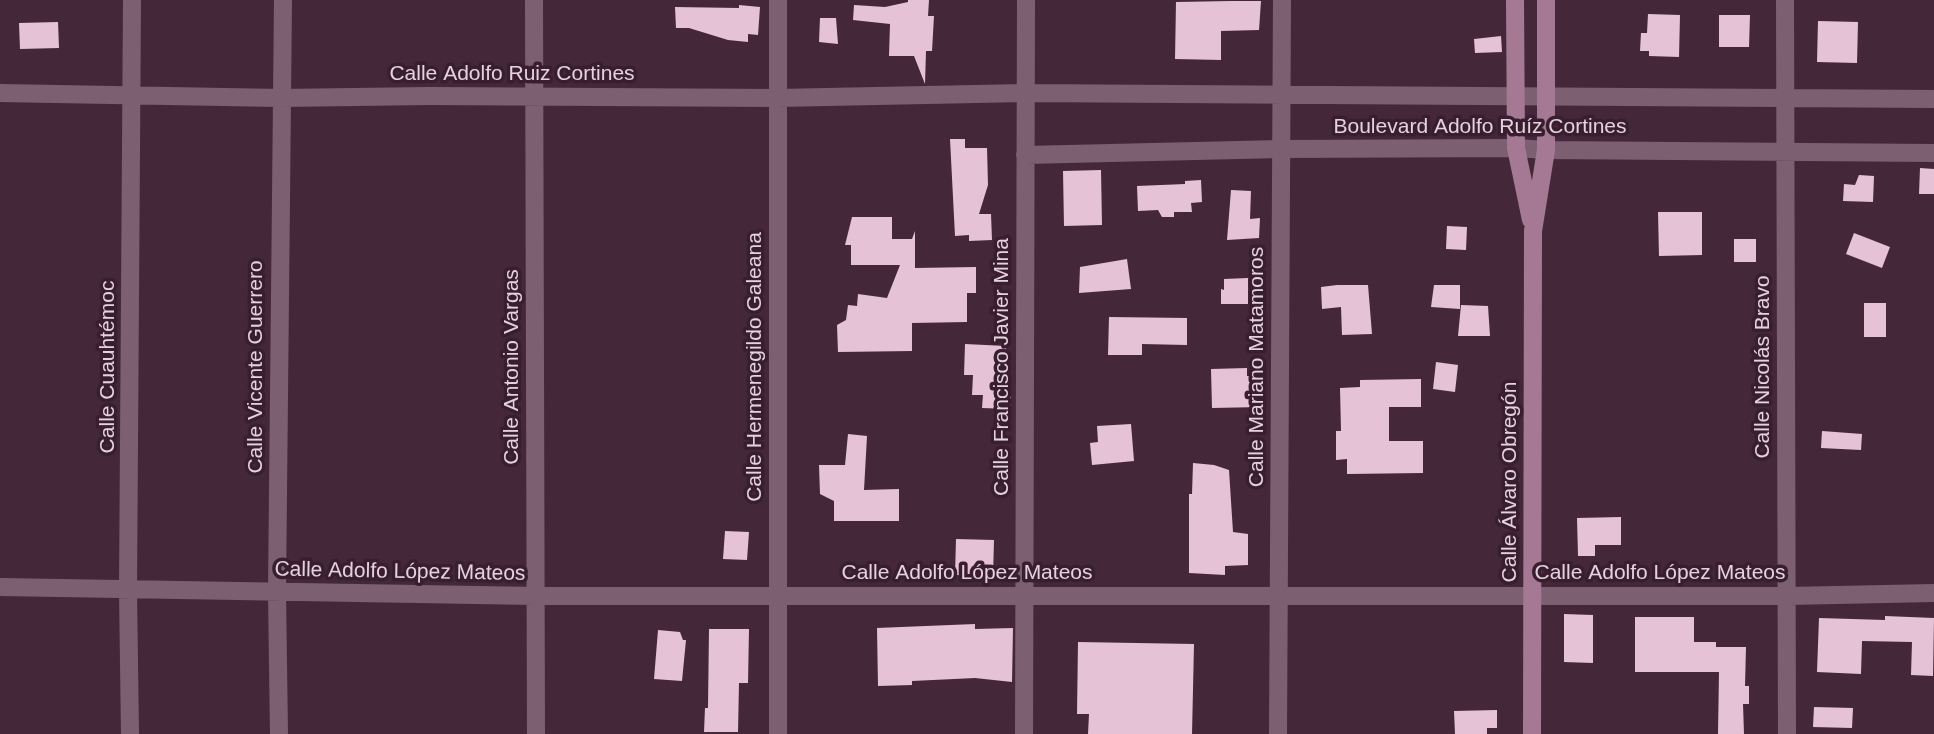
<!DOCTYPE html>
<html>
<head>
<meta charset="utf-8">
<style>
	body { margin:0 }
	canvas { display:block; background:#442839 }
</style>
</head>
<body>
<canvas width="1934" height="734"></canvas>
<script>
const g = document.querySelector('canvas').getContext('2d');
g.lineJoin = 'round';
function fill(path, color) { g.fillStyle = color; g.fill(path, 'evenodd'); }
const shape = rows => new Path2D(rows.map(r => 'M' + r).join(''));
function trace(path, color, width, dash) { g.strokeStyle = color; g.lineWidth = width; g.lineCap = dash ? 'butt' : 'round'; g.setLineDash(dash || []); g.stroke(path); }
function label(font, color, halo, rows, align = 'center') {
  g.font = font + ' Arial,sans-serif'; g.lineWidth = 7; g.setLineDash([]); g.textBaseline = 'middle'; g.strokeStyle = halo; g.fillStyle = color; for (const [text, x, y, turn = 0] of rows) {
    g.save(); g.translate(x, y); g.rotate((+turn || 0) * Math.PI / 180); g.textAlign = isNaN(turn) ? turn : align; if (halo) g.strokeText(text, 0, 0); g.fillText(text, 0, 0); g.restore();
  }
}
const building = shape([
	[908,0,929,0,928,16,934,16,932,51,926,51,925,84,914,56,889,56,890,24,853,20,854,5,885,7,908,2],
	[1232,1,1261,1,1259,30,1221,31,1221,60,1175,59,1176,2],
	[739,5,760,7,758,35,748,34,748,42,728,40,689,28,676,28,675,7,739,8],
	[1648,14,1680,15,1679,57,1649,56,1649,51,1640,51,1641,33,1647,33],
	[1719,15,1750,15,1749,47,1719,47],
	[820,18,836,18,838,44,819,42],
	[1818,21,1858,22,1857,63,1817,62],
	[58,22,59,48,20,49,19,23],
	[1501,36,1502,52,1475,53,1474,39],
	[950,139,965,139,965,148,987,148,988,185,979,214,991,214,992,240,969,241,969,235,955,236],
	[1920,168,1934,169,1934,194,1919,194],
	[1101,170,1102,225,1064,226,1063,171],
	[1859,175,1874,176,1873,202,1843,201,1844,184,1855,185],
	[1201,180,1202,202,1191,203,1192,212,1174,212,1174,217,1162,217,1158,210,1138,211,1137,186,1185,184,1185,181],
	[1231,190,1251,191,1250,219,1260,218,1259,238,1227,240],
	[1658,212,1702,212,1702,255,1659,256],
	[852,217,892,217,892,239,912,239,915,231,915,268,976,267,976,293,967,293,967,322,912,323,912,351,838,352,837,325,846,320,848,305,857,306,858,294,887,298,900,265,851,265,851,245,845,245],
	[1447,226,1467,227,1466,250,1446,249],
	[1854,233,1890,247,1882,268,1846,254],
	[1734,239,1756,239,1756,262,1734,262],
	[1127,259,1131,289,1079,293,1080,267],
	[1248,278,1248,304,1221,304,1221,289,1224,290,1224,279],
	[1337,285,1368,285,1372,334,1342,335,1341,307,1322,309,1321,287],
	[1434,285,1460,285,1460,309,1431,307],
	[1864,303,1886,303,1886,337,1864,337],
	[1461,305,1488,306,1490,336,1458,336],
	[1109,317,1187,318,1187,345,1142,344,1142,355,1108,355],
	[965,344,1006,346,1004,393,1011,396,1011,409,982,408,983,395,972,395,973,375,964,375],
	[1436,362,1458,365,1455,392,1433,389],
	[1247,368,1247,376,1261,376,1261,407,1212,408,1211,369],
	[1421,379,1421,407,1389,407,1389,441,1423,441,1423,473,1347,474,1347,459,1336,460,1336,431,1341,431,1340,388,1360,387,1360,380],
	[1131,424,1134,461,1092,465,1090,443,1098,442,1097,426],
	[1822,431,1862,434,1861,450,1821,448],
	[848,434,867,436,864,490,899,489,899,521,834,521,834,501,820,494,819,465,845,465],
	[1193,463,1214,465,1229,470,1233,532,1248,534,1248,565,1225,566,1225,575,1189,573,1189,494,1192,494],
	[1621,517,1621,545,1595,545,1595,556,1578,556,1577,518],
	[725,531,749,532,747,560,723,559],
	[956,539,994,540,993,576,955,575],
	[1564,614,1593,615,1593,663,1564,662],
	[1885,616,1934,618,1933,676,1911,675,1912,642,1862,641,1861,674,1817,672,1819,618,1885,620],
	[1635,617,1694,617,1694,642,1716,642,1716,647,1746,647,1745,686,1749,686,1749,704,1743,704,1744,734,1718,734,1719,672,1635,672],
	[975,624,975,629,1013,628,1012,682,975,678,912,681,912,685,878,686,877,628],
	[709,629,749,629,748,683,739,683,738,732,704,732,705,708,708,708],
	[658,630,680,632,683,640,686,640,682,681,654,679],
	[1078,642,1194,644,1192,734,1088,734,1089,714,1077,714],
	[1814,707,1853,708,1852,728,1813,727],
	[1497,710,1497,728,1487,728,1487,734,1455,734,1454,711]
]);
const street = shape([
	[534,0,536,734],
	[1785,0,1787,734],
	[0,93,280,98,429,96,777,98,1025,93,1934,99],
	[1025,155,1281,149,1516,148,1546,150,1934,153],
	[0,587,536,596,1787,596,1934,593],
	[130,734,128,590,132,0],
	[279,734,277,592,283,0],
	[778,734,778,0],
	[1024,734,1026,0],
	[1278,734,1282,0]
]);
const secondary = shape([
	[1515,0,1516,148,1531,220],
	[1532,734,1533,231,1546,150,1546,0]
]);
const streetNames = [
	["Calle Adolfo Ruiz Cortines",512,74],
	["Boulevard Adolfo Ruíz Cortines",1480,127],
	["Calle Cuauhtémoc",108,367,-90],
	["Calle Vicente Guerrero",256,367,-90],
	["Calle Antonio Vargas",512,367,-90],
	["Calle Hermenegildo Galeana",755,367,-90],
	["Calle Francisco Javier Mina",1002,367,-90],
	["Calle Mariano Matamoros",1257,367,-90],
	["Calle Nicolás Bravo",1763,367,-90],
	["Calle Álvaro Obregón",1510,482,-90],
	["Calle Adolfo López Mateos",400,572,1],
	["Calle Adolfo López Mateos",967,573],
	["Calle Adolfo López Mateos",1660,573]
];
fill(building, '#e6c2d7');
trace(street, '#7c6071', 18);
trace(secondary, '#a57994', 18);
label('21px', '#e4d2dc', '#391e2f', streetNames);
</script>
</body>
</html>
